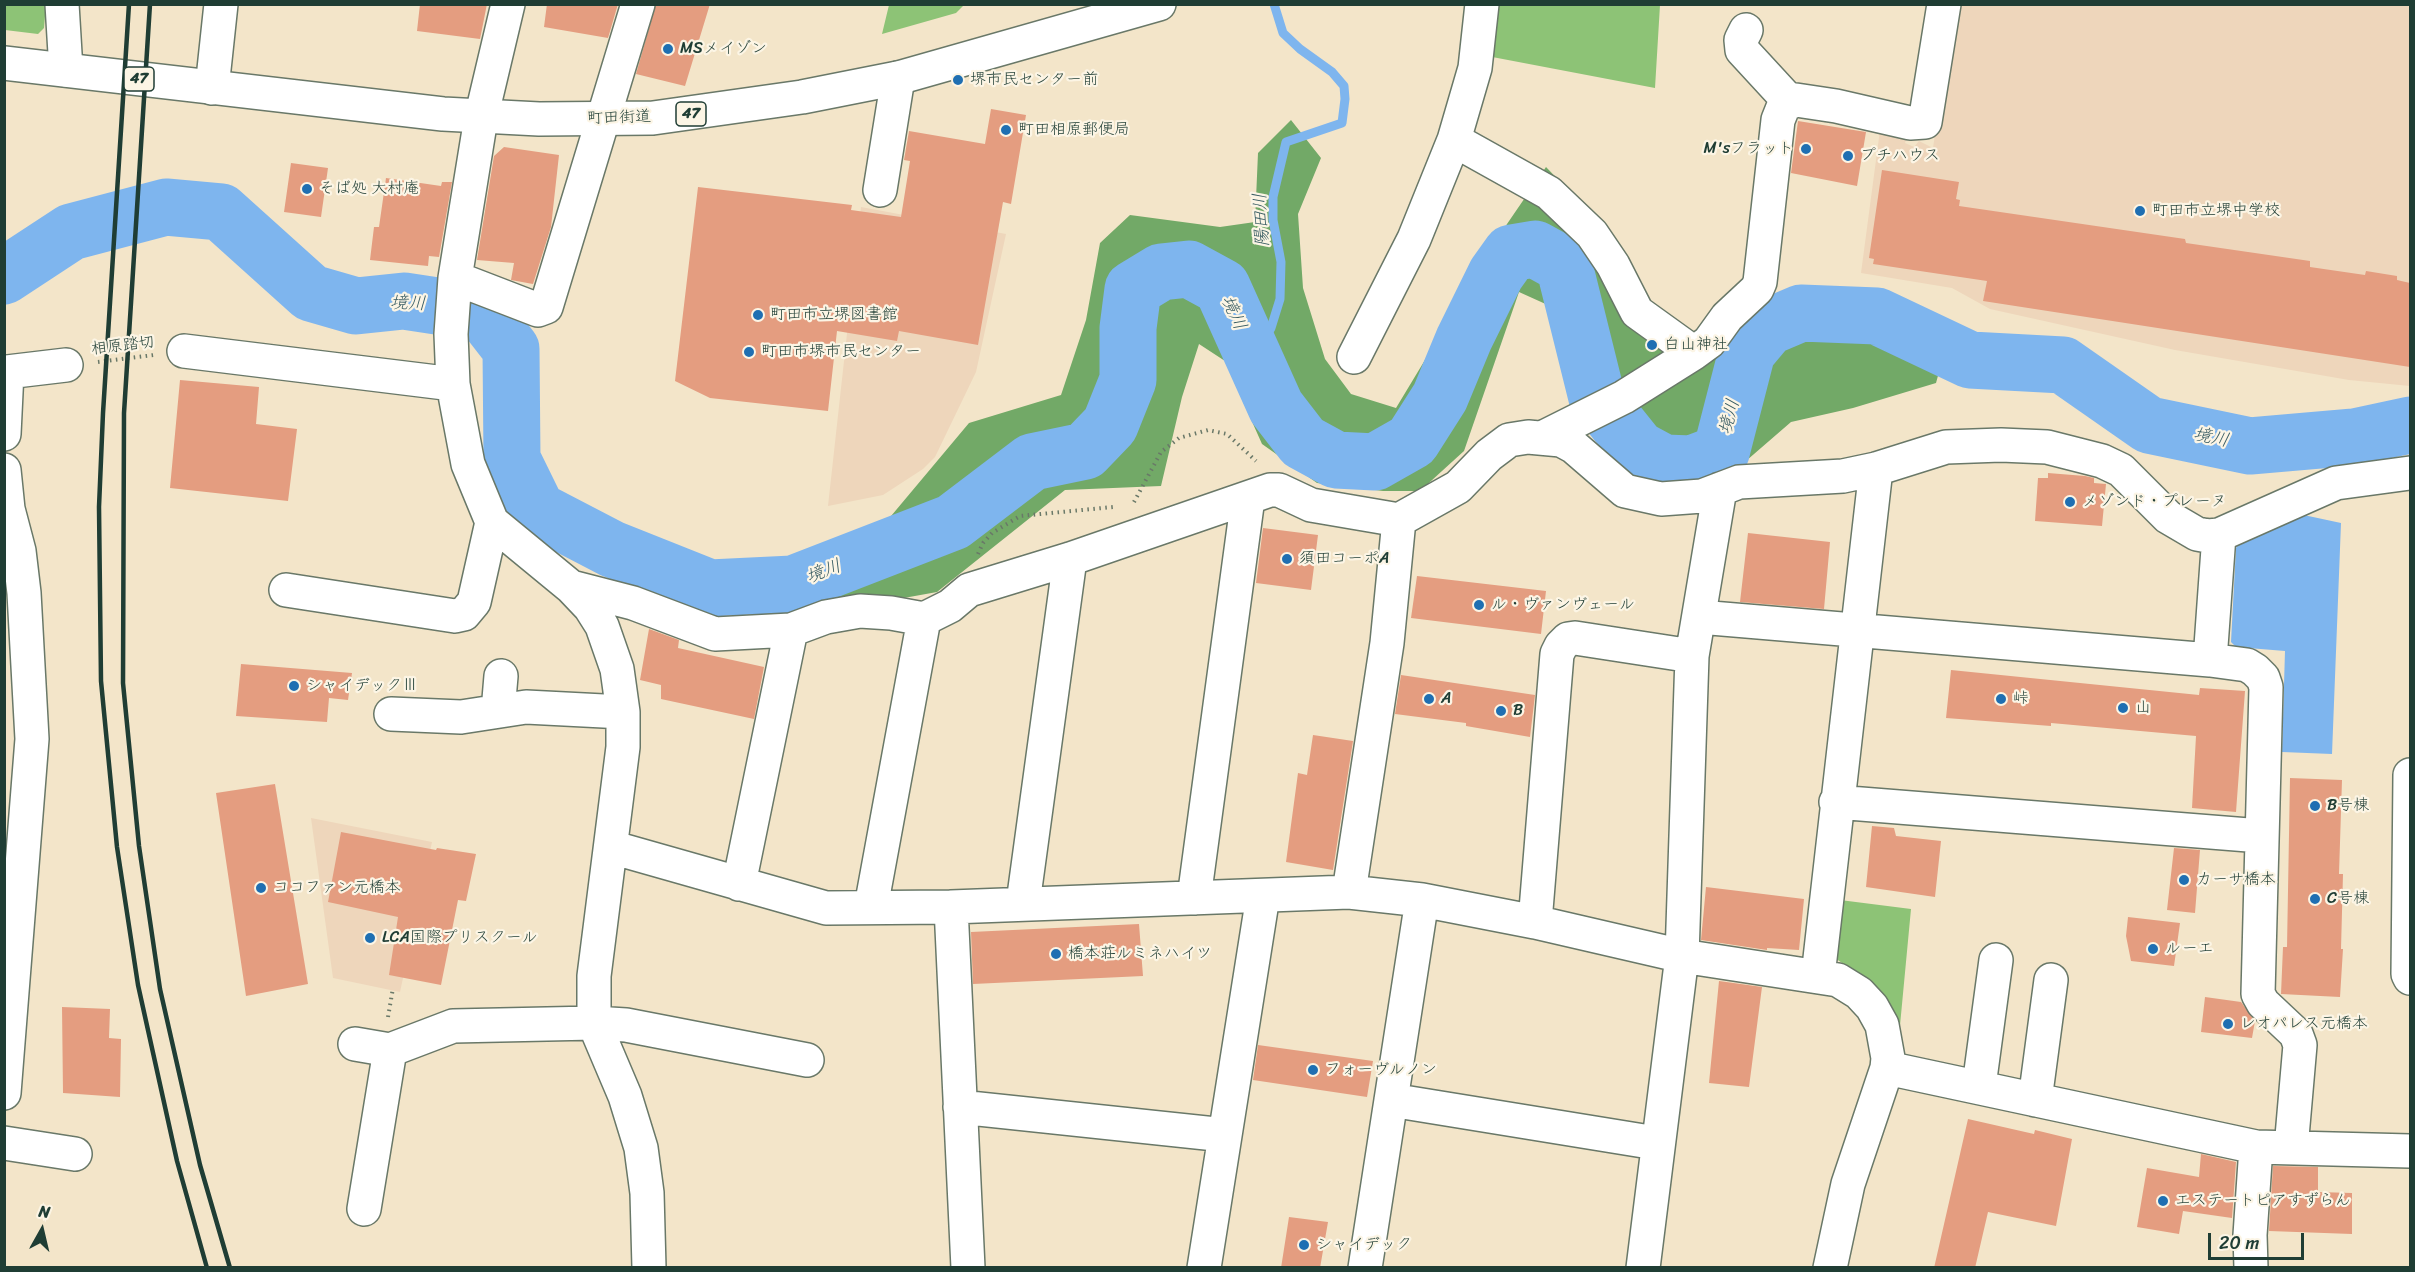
<!DOCTYPE html>
<html>
<head>
<meta charset="utf-8">
<style>
	body { margin:0 }
	#map { position:relative; width:2415px; height:1272px; overflow:hidden; background:#f3e5c9; font-family:Sriracha,sans-serif }
	canvas { display:block }
	.frame { position:absolute; inset:0; border:6px solid #1f3d34; pointer-events:none }
	.north { position:absolute; left:12px; top:1200px; width:60px; height:60px; -webkit-text-stroke:4px #fcf5e5; paint-order:stroke; rotate:8deg; font-size:16px; font-weight:700; line-height:24px; text-align:center; color:#1f3d34 }
	.north::after { content:''; display:block; margin:auto; width:21px; height:27px; background:#1f3d34; clip-path:polygon(50% 0,100% 100%,50% 72%,0 100%) }
	.scale { position:absolute; left:2208px; top:1233px; width:96px; height:27px; box-sizing:border-box; border:3px solid #1f3d34; border-top:0; padding-left:8px; font-size:18px; line-height:21px; white-space:nowrap; color:#1f3d34; -webkit-text-stroke:4px #fcf5e5; paint-order:stroke }
</style>
</head>
<body>
<div id="map">
<canvas width="2415" height="1272"></canvas>
<div class="frame"></div>
<div class="north">N</div>
<div class="scale">20 m</div>
</div>
<script>
const g = document.querySelector('canvas').getContext('2d');
g.lineJoin = 'round';
function fill(path, color) { g.fillStyle = color; g.fill(path, 'evenodd'); }
const shape = rows => new Path2D(rows.map(r => 'M' + r).join(''));
function trace(path, color, width, dash) { g.strokeStyle = color; g.lineWidth = width; g.lineCap = dash ? 'butt' : 'round'; g.setLineDash(dash || []); g.stroke(path); }
function label(font, color, halo, rows, align = 'center') {
  g.font = font + ' Sriracha,"Klee One",sans-serif'; g.lineWidth = 4.5; g.setLineDash([]); g.textBaseline = 'middle'; g.strokeStyle = halo; g.fillStyle = color; for (const [text, x, y, turn = 0] of rows) {
    g.save(); g.translate(x, y); g.rotate((+turn || 0) * Math.PI / 180); g.textAlign = isNaN(turn) ? turn : align; if (halo) g.strokeText(text, 0, 0); g.fillText(text, 0, 0); g.restore();
  }
}
const built = shape([
	[1954,5,2410,5,2410,386,2349,380,2175,350,1990,309,1952,288,1861,273,1880,130,1907,136,1905,143,1914,147,1919,141,1933,148],
	[861,207,1006,234,976,372,935,457,923,469,883,495,828,506],
	[311,818,432,842,400,992,333,978]
]);
const green = shape([
	[5,5,46,5,44,28,38,34,5,30],
	[889,5,889,4,964,5,956,13,882,34],
	[1493,5,1660,5,1655,88,1487,56],
	[1840,900,1911,909,1899,1036,1879,989,1835,958]
]);
const forest = shape([
	[1291,120,1321,158,1298,214,1303,288,1325,359,1351,394,1396,408,1507,224,1546,167,1573,195,1692,368,1779,334,1861,331,1942,361,1936,383,1853,408,1791,422,1739,467,1649,475,1601,451,1550,306,1519,292,1464,451,1420,491,1383,491,1317,483,1262,444,1225,361,1199,344,1182,397,1161,486,1065,490,937,592,804,616,686,611,628,590,586,550,818,597,877,573,881,528,969,423,1061,395,1086,320,1100,243,1130,215,1220,227,1255,222,1258,153]
]);
const water = shape([
	[2299,514,2341,523,2332,754,2282,752,2285,651,2236,647,2231,642,2236,548,2241,540]
]);
const stream = shape([
	[1254,355,1271,328,1280,299,1281,262,1273,220,1273,197,1286,142,1342,123,1345,99,1344,86,1332,72,1300,49,1283,33,1274,4]
]);
const river = shape([
	[4,276,71,232,166,207,221,212,311,293,356,306,404,301,483,313,511,349,512,459,537,510,612,549,710,588,793,584,953,522,1032,462,1085,451,1110,425,1128,380,1128,328,1133,289,1161,272,1189,269,1222,287,1276,407,1303,442,1336,460,1375,462,1412,441,1440,397,1464,339,1496,274,1511,253,1535,249,1564,265,1597,398,1638,449,1664,463,1692,464,1721,453,1747,352,1768,327,1801,313,1877,316,1970,360,2063,365,2149,425,2250,446,2354,437,2410,425]
]);
const building = shape([
	[420,4,487,4,480,39,417,31],
	[547,4,618,4,608,38,544,27],
	[656,4,710,4,685,86,636,74],
	[991,109,1026,115,1011,204,1003,202,978,345,899,331,897,341,837,331,828,411,710,398,675,381,698,187,852,205,851,210,901,217,910,161,904,160,909,131,985,144],
	[1798,121,1866,132,1857,186,1791,173],
	[504,147,559,155,551,227,533,284,511,280,514,263,477,260,494,156],
	[291,163,328,168,321,217,284,212],
	[1882,170,1959,182,1956,199,1960,200,1959,206,2185,239,2186,243,2310,261,2310,267,2365,275,2366,271,2397,276,2397,280,2410,283,2410,367,1983,301,1987,281,1873,264,1874,259,1869,258],
	[386,178,441,186,442,182,452,182,439,257,429,256,428,266,370,260,374,227,379,227],
	[180,380,259,387,256,424,297,429,288,501,170,488],
	[2048,473,2085,476,2094,478,2094,483,2106,484,2102,526,2035,521,2038,478,2048,478],
	[1263,528,1318,535,1311,590,1256,583],
	[1748,533,1830,542,1824,609,1740,602],
	[1417,576,1546,591,1541,634,1411,618],
	[649,629,679,640,678,648,764,667,754,719,661,699,661,685,640,680],
	[241,664,352,673,348,700,329,698,327,722,236,716],
	[1951,670,2199,695,2200,688,2245,691,2236,812,2192,808,2196,736,2051,723,2051,726,1946,718],
	[1401,675,1535,695,1530,737,1466,726,1466,723,1395,714],
	[1313,735,1353,741,1333,870,1286,862,1298,773,1307,775],
	[2290,778,2342,780,2339,874,2343,874,2341,949,2343,949,2340,997,2281,994,2283,947,2287,947],
	[275,784,308,984,246,996,216,793],
	[1872,826,1894,828,1896,836,1941,841,1935,897,1866,887],
	[341,832,436,850,437,848,476,854,466,901,458,900,441,985,389,975,398,917,328,902],
	[2174,848,2200,850,2195,913,2167,910],
	[1706,887,1804,899,1799,950,1767,948,1767,950,1701,940],
	[2128,917,2180,923,2174,966,2131,961,2126,936],
	[1139,924,1143,976,973,984,971,932],
	[1719,981,1762,987,1749,1087,1709,1083],
	[2205,997,2241,1002,2255,1021,2252,1038,2201,1032],
	[62,1007,110,1009,109,1038,121,1039,120,1097,63,1093],
	[1258,1045,1373,1061,1367,1097,1253,1080],
	[1968,1119,2034,1134,2035,1130,2072,1139,2056,1226,1988,1212,1975,1268,1934,1268],
	[2201,1154,2236,1162,2232,1218,2183,1211,2179,1234,2137,1227,2147,1168,2199,1177],
	[2273,1166,2318,1167,2318,1192,2352,1193,2352,1234,2269,1231],
	[1289,1217,1328,1222,1320,1268,1281,1268]
]);
const path = shape([
	[98,362,154,355],
	[1134,502,1161,452,1179,438,1208,430,1227,434,1256,461],
	[978,554,983,543,992,533,1020,516,1113,507],
	[388,1017,393,988]
]);
const minor = shape([
	[62,4,66,70],
	[508,4,481,118,455,278,451,334,453,384,468,464,492,522,571,587,590,607,602,626,617,669,623,712,623,747,594,976,594,1023,625,1096,641,1148,647,1193,649,1268],
	[1746,30,1741,40,1742,50,1789,101],
	[212,88,221,4],
	[1454,140,1549,193,1592,234,1613,265,1637,312,1694,353],
	[880,190,898,78],
	[455,278,538,310,546,307,638,4],
	[184,351,453,384],
	[1354,357,1414,239,1454,140,1475,68,1482,4],
	[4,434,7,372,66,365],
	[1544,437,1624,397,1694,353,1709,342,1727,317,1757,289,1760,282,1778,120,1784,105,1796,100,1836,106,1910,123,1925,122,1944,4],
	[4,470,8,509,19,551,24,593,32,739,4,1093],
	[571,587,633,603,715,634,791,630,826,617,860,611,891,613,924,619,950,606,969,590,1070,559,1270,490,1279,490,1311,505,1399,520,1458,487,1489,455,1509,440,1528,437,1561,440,1574,447,1625,491,1661,499,1702,496,1739,482,1843,476,1876,469,1946,447,2001,445,2047,447,2102,461,2121,470,2168,517,2197,534,2208,536,2219,535,2336,483,2410,473],
	[286,590,455,616,464,614,474,602,492,522],
	[1699,617,2210,660,2247,665,2255,670,2263,678,2266,687,2258,994,2263,1003,2296,1034,2300,1045,2291,1148],
	[2210,660,2219,535],
	[498,711,501,676],
	[391,714,461,717,526,707,623,712],
	[2410,775,2408,974,2410,978],
	[1836,802,2261,836],
	[611,847,826,908,951,907,1349,892,1422,900,1535,922,1682,956,1838,980,1859,993,1872,1007,1882,1025,1888,1058,1887,1068,1848,1184,1830,1268],
	[739,884,791,630],
	[1349,892,1387,643,1399,520],
	[1194,898,1248,498],
	[1023,903,1070,559],
	[871,907,924,619],
	[951,907,968,1268],
	[1535,922,1557,654,1561,646,1568,639,1575,638,1692,656],
	[1818,976,1876,469],
	[355,1044,390,1050],
	[1887,1068,2256,1147,2410,1151],
	[1979,1086,1996,960],
	[1391,1100,1656,1143],
	[2035,1100,2051,980],
	[960,1107,1225,1135],
	[4,1143,75,1154],
	[364,1209,390,1050,453,1026,594,1023,626,1025,807,1060],
	[1204,1268,1263,896],
	[1365,1268,1422,900],
	[1643,1268,1682,956,1692,656,1720,489],
	[2251,1268,2250,1235,2256,1147]
]);
const major = shape([
	[4,63,443,114,539,119,653,118,802,97,898,78,1159,4]
]);
const rail = shape([
	[129,4,103,413,99,507,101,681,117,847,138,985,177,1161,207,1268],
	[150,4,124,413,123,683,139,846,160,989,200,1165,230,1268]
]);
const markers = [
	[668,49,6,"#1f6fb2"],
	[958,80,6,"#1f6fb2"],
	[1006,130,6,"#1f6fb2"],
	[1806,149,6,"#1f6fb2"],
	[1848,156,6,"#1f6fb2"],
	[307,189,6,"#1f6fb2"],
	[2140,211,6,"#1f6fb2"],
	[758,315,6,"#1f6fb2"],
	[1652,345,6,"#1f6fb2"],
	[749,352,6,"#1f6fb2"],
	[2070,502,6,"#1f6fb2"],
	[1287,559,6,"#1f6fb2"],
	[1479,605,6,"#1f6fb2"],
	[294,686,6,"#1f6fb2"],
	[1429,699,6,"#1f6fb2"],
	[2001,699,6,"#1f6fb2"],
	[2123,708,6,"#1f6fb2"],
	[1501,711,6,"#1f6fb2"],
	[2315,806,6,"#1f6fb2"],
	[2184,880,6,"#1f6fb2"],
	[261,888,6,"#1f6fb2"],
	[2315,899,6,"#1f6fb2"],
	[370,938,6,"#1f6fb2"],
	[2153,949,6,"#1f6fb2"],
	[1056,954,6,"#1f6fb2"],
	[2228,1024,6,"#1f6fb2"],
	[1313,1070,6,"#1f6fb2"],
	[2163,1201,6,"#1f6fb2"],
	[1304,1245,6,"#1f6fb2"]
];
const shields = [
	[139,79,30],
	[691,114,30]
];
const shieldNames = [
	["47",139,79],
	["47",691,114]
];
const poiNames = [
	["MSメイゾン",680,49],
	["堺市民センター前",970,80],
	["町田相原郵便局",1018,130],
	["M'sフラット",1794,149,"right"],
	["プチハウス",1860,156],
	["そば処 大村庵",319,189],
	["町田市立堺中学校",2152,211],
	["町田市立堺図書館",770,315],
	["白山神社",1664,345],
	["町田市堺市民センター",761,352],
	["メゾンド・プレーヌ",2082,502],
	["須田コーポA",1299,559],
	["ル・ヴァンヴェール",1491,605],
	["シャイデックⅢ",306,686],
	["A",1441,699],
	["峠",2013,699],
	["山",2135,708],
	["B",1513,711],
	["B号棟",2327,806],
	["カーサ橋本",2196,880],
	["ココファン元橋本",273,888],
	["C号棟",2327,899],
	["LCA国際プリスクール",382,938],
	["ルーエ",2165,949],
	["橋本荘ルミネハイツ",1068,954],
	["レオパレス元橋本",2240,1024],
	["フォーヴルノン",1325,1070],
	["エステートピアすずらん",2175,1201],
	["シャイデック",1316,1245]
];
const streetNames = [
	["町田街道",619,118,-2],
	["相原踏切",123,346,-7]
];
const waterNames = [
	["陽田川",1262,220,-93],
	["境川",408,304,2],
	["境川",1233,313,66],
	["境川",1730,417,-75],
	["境川",2211,438,12],
	["境川",824,572,-21]
];
fill(built, '#eed6bb');
fill(green, '#8dc376');
fill(forest, '#72a967');
fill(water, '#7eb5ee');
trace(stream, '#7eb5ee', 9);
trace(river, '#7eb5ee', 57);
fill(building, '#e49d80');
trace(minor, '#697868', 36);
trace(major, '#697868', 36);
trace(path, '#697868', 4, [1.5, 4.5]);
trace(minor, '#fff', 33);
trace(major, '#fff', 33);
trace(rail, '#1f3d34', 4.5);
for (const [x, y, r, color] of markers) { const dot = new Path2D(); dot.arc(x, y, r, 0, 2 * Math.PI); g.fillStyle = color; g.fill(dot); trace(dot, '#fcf5e5', 2); }
for (const [x, y, w] of shields) { const box = new Path2D(); box.roundRect(x - w / 2, y - 12, w, 24, 4.5); g.fillStyle = '#fcf5e5'; g.fill(box); trace(box, '#1f3d34', 1.5); }
label('bold 15px', '#1f3d34', null, shieldNames);
label('16px', '#1f3d34', '#fcf5e5', poiNames, 'left');
label('16px', '#1f3d34', '#fcf5e5', streetNames);
label('italic 18px', '#375b62', '#fcf5e5', waterNames);
</script>
</body>
</html>
